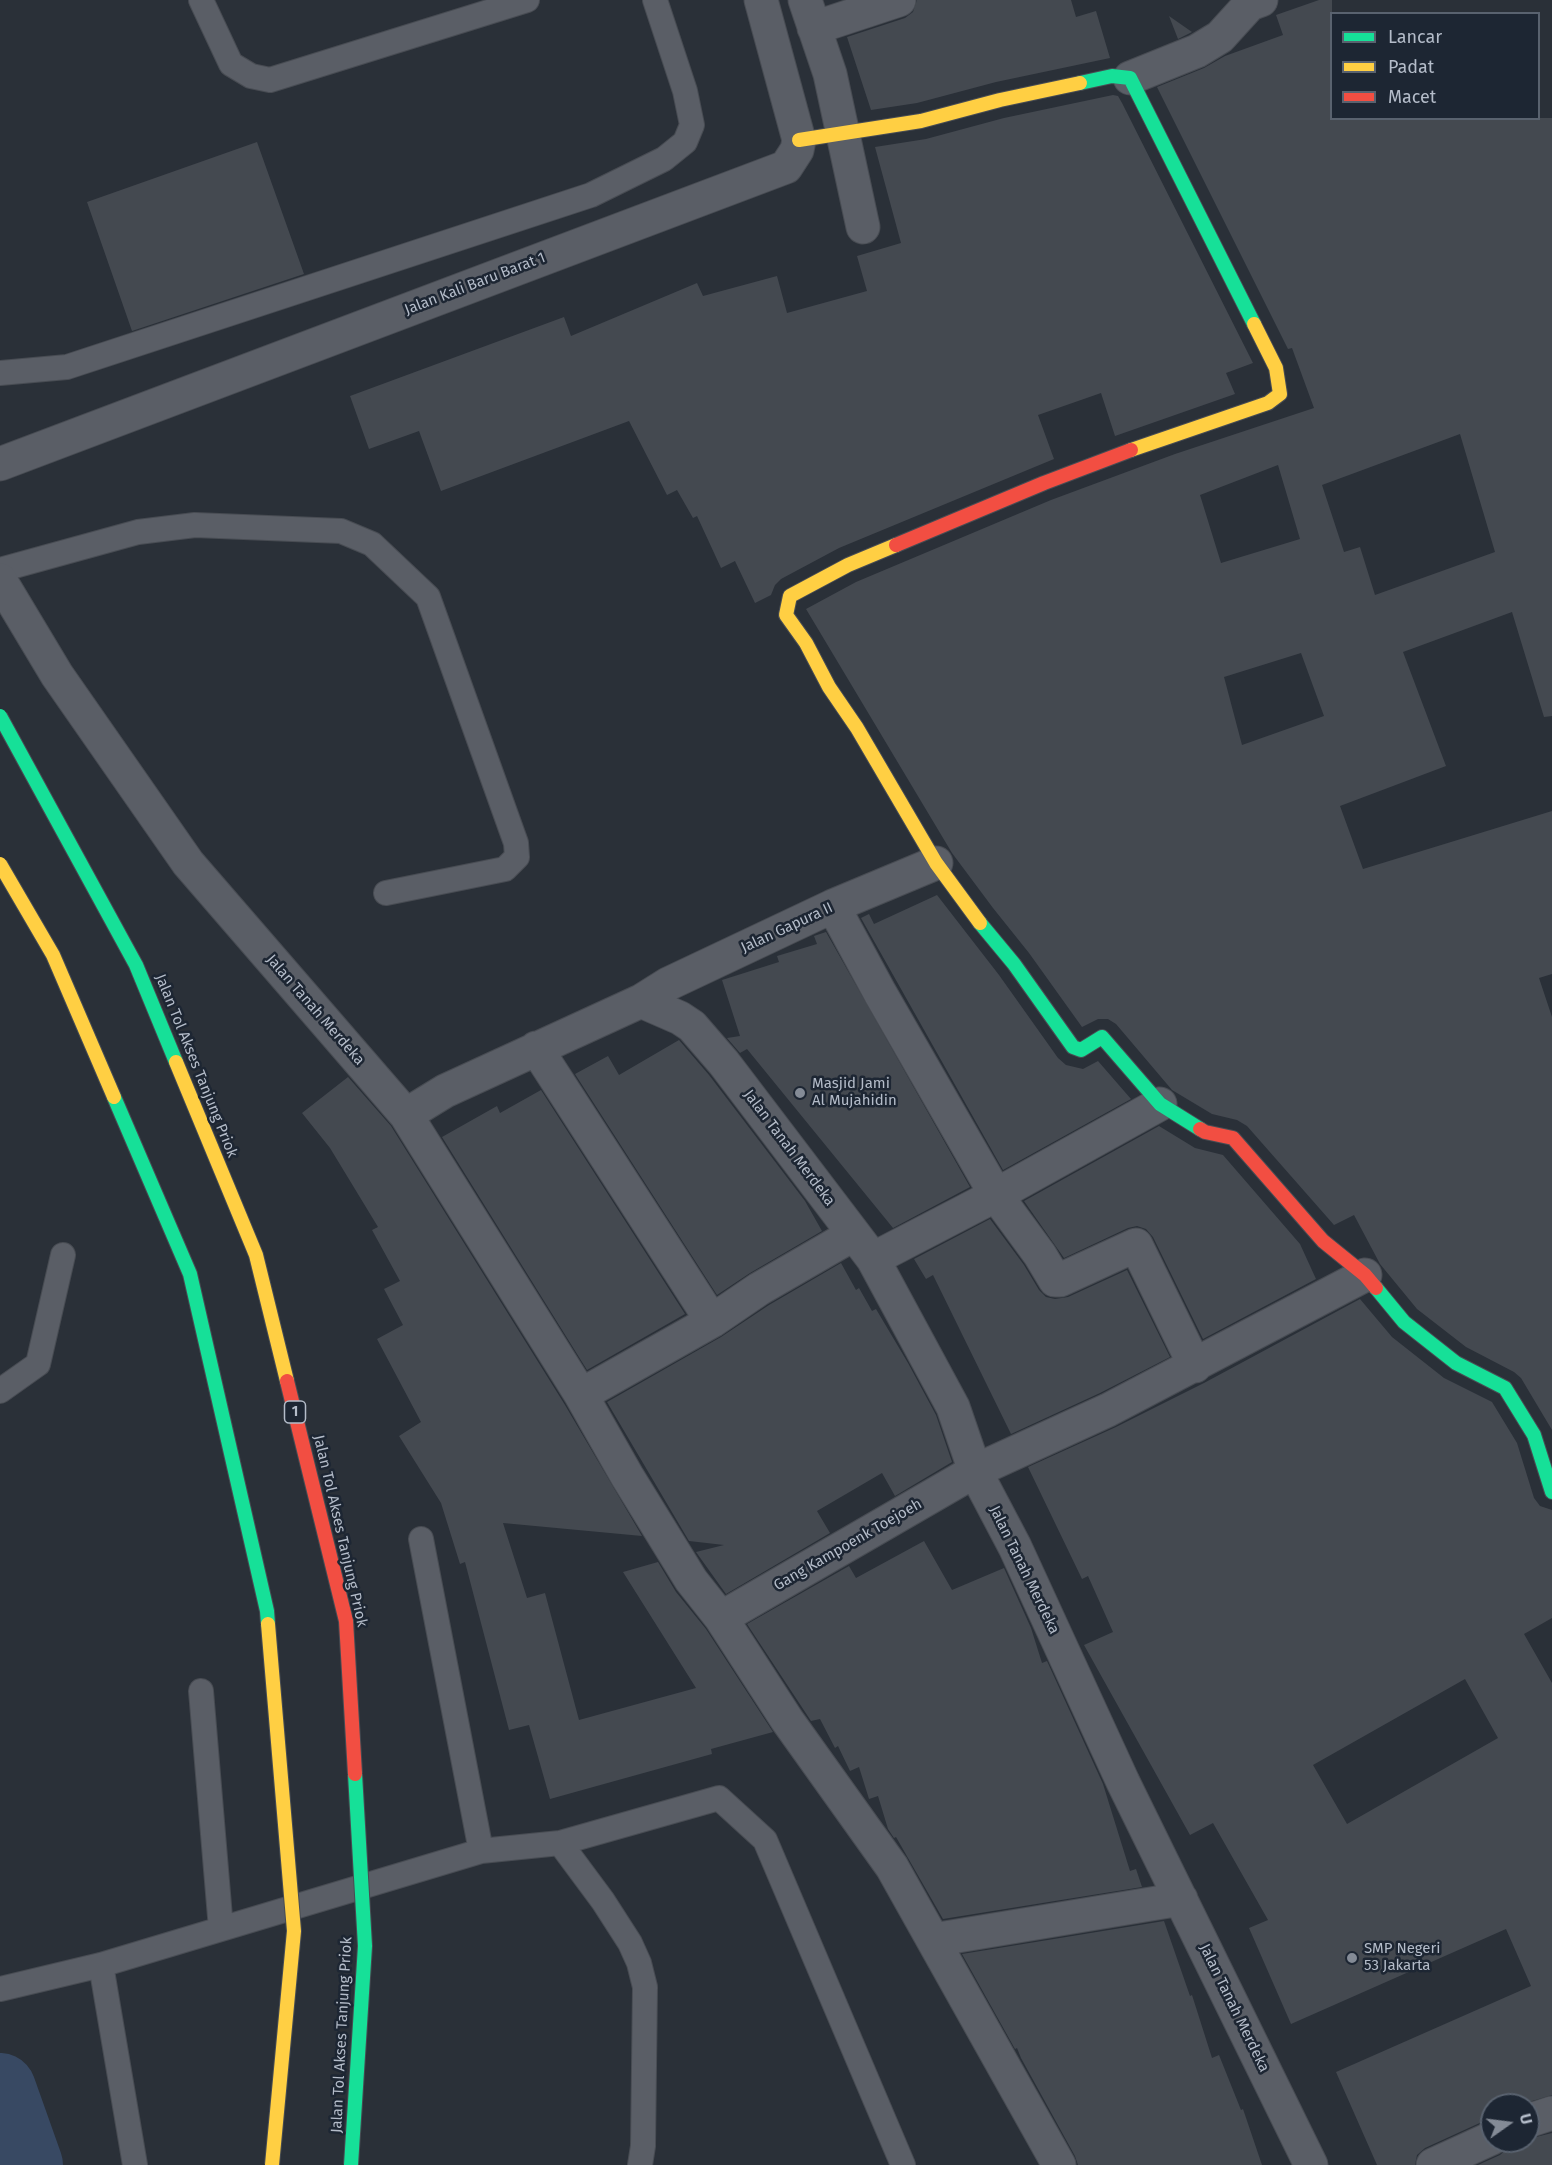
<!DOCTYPE html>
<html>
<head>
<meta charset="utf-8">
<style>
	body { margin:0 }
	#map { position:relative; width:1552px; height:2165px; overflow:hidden; background:#2a3038; font-family:"Fira Sans",sans-serif }
	canvas { display:block }
	.legend { position:absolute; left:1330px; top:12px; width:210px; height:108px; box-sizing:border-box; background:#1d2633; border:2px solid #59626f; margin:0; padding:8px 10px; list-style:none; font-size:18px; color:#b4bcc9 }
	.legend li { display:flex; align-items:center; gap:12px; height:30px }
	.legend b { width:30px; border:2px solid #59626f }
	.north { position:absolute; left:1480px; top:2093px; width:60px; height:60px; box-sizing:border-box; background:#1d2633; border:2px solid #59626f; border-radius:50%; rotate:76deg; font-size:16px; font-weight:700; line-height:24px; text-align:center; color:#b4bcc9 }
	.north::after { content:''; display:block; margin:auto; width:21px; height:27px; background:#848b96; clip-path:polygon(50% 0,100% 100%,50% 72%,0 100%) }
</style>
</head>
<body>
<div id="map">
<canvas width="1552" height="2165"></canvas>
<ul class="legend">
<li><b style="height:8px;background:#16e098"></b>Lancar</li>
<li><b style="height:8px;background:#ffcf43"></b>Padat</li>
<li><b style="height:8px;background:#f24e42"></b>Macet</li>
</ul>
<div class="north">U</div>
</div>
<script>
const g = document.querySelector('canvas').getContext('2d');
g.lineJoin = 'round';
const shape = rows => new Path2D(rows.map(r => 'M' + r).join(''));
function trace(path, color, width, dash) { g.strokeStyle = color; g.lineWidth = width; g.lineCap = dash ? 'butt' : 'round'; g.setLineDash(dash || []); g.stroke(path); }
function fill(path, color) { g.fillStyle = color; g.fill(path, 'evenodd'); }
function label(font, color, halo, rows, align = 'center') {
  g.font = font + ' "Fira Sans",sans-serif'; g.lineWidth = 5; g.setLineDash([]); g.textBaseline = 'middle'; g.strokeStyle = halo; g.fillStyle = color; for (const [text, x, y, turn = 0] of rows) {
    g.save(); g.translate(x, y); g.rotate((+turn || 0) * Math.PI / 180); g.textAlign = isNaN(turn) ? turn : align; if (halo) g.strokeText(text, 0, 0); g.fillText(text, 0, 0); g.restore();
  }
}
const river = shape([
	[0,2089,27,2165]
]);
const building = shape([
	[917,0,1071,0,1076,17,1096,11,1110,58,996,82,917,103,871,110,847,37,905,18,913,12],
	[1319,0,1332,0,1332,118,1552,118,1552,716,1544,717,1512,612,1403,652,1446,766,1340,806,1363,869,1552,811,1552,974,1539,978,1552,1017,1552,1430,1521,1378,1514,1372,1466,1347,1417,1309,1380,1264,1354,1215,1334,1225,1247,1126,1237,1120,1212,1114,1172,1090,1116,1024,1108,1019,1098,1019,1082,1027,1029,953,993,908,952,853,806,609,856,582,1051,500,1175,454,1314,408,1292,348,1288,349,1157,87,1204,68,1225,56,1283,35,1276,15],
	[1460,434,1495,552,1375,595,1360,547,1344,552,1322,485],
	[1278,465,1300,539,1221,563,1200,495],
	[1301,653,1324,716,1242,745,1224,677],
	[1169,16,1192,32,1178,39],
	[1113,95,1118,96,1122,103,1253,363,1226,373,1235,394,1115,436,1101,393,1038,415,1054,459,839,548,781,579,775,585,771,595,755,603,735,561,721,568,697,516,693,518,677,490,667,495,629,421,441,491,419,431,369,449,350,396,564,317,571,336,697,283,703,296,777,276,787,313,867,291,857,256,901,243,875,147,926,139,1004,118],
	[257,142,304,274,132,331,87,202],
	[937,895,999,975,1058,1058,1066,1065,1083,1069,1098,1061,1131,1099,1003,1170,861,918,869,914,874,924],
	[826,932,970,1187,893,1228,747,1049,740,1053,727,1038,740,1036,722,980,779,962,777,956,817,944,814,936],
	[679,1040,709,1075,805,1201,822,1231,750,1273,717,1295,575,1074,608,1056,619,1075],
	[348,1077,391,1126,565,1405,642,1536,503,1523,527,1598,545,1593,579,1720,696,1688,623,1572,658,1562,676,1592,706,1629,773,1732,711,1749,712,1754,550,1799,529,1725,509,1730,465,1562,460,1564,441,1503,399,1436,421,1422,377,1339,403,1325,384,1289,400,1281,372,1230,378,1227,330,1148,302,1113],
	[541,1090,685,1314,587,1370,442,1137,497,1106,500,1113],
	[1159,1126,1195,1148,1223,1155,1300,1244,1316,1279,1203,1339,1153,1237,1146,1229,1137,1226,1128,1228,1064,1258,1024,1201],
	[990,1219,1024,1265,1039,1290,1046,1297,1055,1299,1068,1297,1127,1270,1170,1357,1100,1393,1011,1434,933,1275,926,1279,914,1259],
	[841,1263,856,1290,859,1288,872,1311,876,1309,908,1363,936,1415,952,1462,895,1496,882,1473,817,1511,830,1533,726,1594,696,1552,724,1545,689,1541,607,1402,721,1337,769,1305],
	[1360,1299,1392,1337,1444,1378,1492,1402,1517,1443,1534,1498,1540,1506,1552,1510,1552,1618,1524,1634,1552,1683,1552,2095,1519,2105,1492,2105,1492,2120,1484,2121,1425,2148,1417,2155,1415,2165,1377,2165,1336,2072,1531,1986,1506,1929,1291,2024,1249,1928,1268,1920,1213,1823,1190,1835,1084,1645,1113,1632,1088,1576,1082,1579,1028,1467,1116,1427,1204,1383],
	[1465,1679,1498,1738,1347,1824,1313,1765],
	[924,1541,952,1590,1004,1568,1031,1628,1042,1663,1047,1661,1103,1784,1130,1871,1136,1869,1142,1887,943,1919,896,1837,894,1838,888,1829,878,1796,869,1799,859,1767,850,1771,838,1746,835,1748,820,1719,811,1721,747,1624,849,1566,856,1578],
	[1164,1921,1190,1996,1192,1995,1212,2058,1219,2055,1241,2110,1243,2109,1262,2165,1078,2165,1075,2156,1021,2058,1017,2048,1015,2049,962,1954],
	[1552,2133,1552,2165,1478,2165,1500,2155,1507,2149,1510,2141,1528,2141,1528,2139]
]);
const lane = shape([
	[201,0,231,64,251,76,270,80,527,0],
	[0,373,67,367,591,195,664,159,685,142,692,125,685,91,655,0],
	[0,570,138,532,195,525,341,531,372,544,428,597,516,843,517,857,505,869,386,893],
	[0,1391,38,1364,63,1255],
	[421,1539,481,1851],
	[201,1691,221,1929],
	[560,1843,603,1901,630,1943,639,1963,645,1987,643,2146,640,2165],
	[101,1965,135,2165],
	[0,1989,101,1965,481,1851,560,1843,719,1798,765,1840,903,2165]
]);
const street = shape([
	[805,0,830,74,863,227],
	[814,28,899,0],
	[1130,78,1197,51,1220,37,1250,4,1261,0],
	[0,464,786,167,797,150,799,140,761,0],
	[0,580,57,675,188,863,406,1115,445,1091,641,1001,680,1018,692,1026,724,1063,873,1259,953,1407,975,1471,1015,1547,1123,1782,1311,2165],
	[833,906,880,993,996,1195,1040,1255,1055,1280,1060,1280,1136,1245,1195,1366],
	[641,1001,668,984,833,906,936,863],
	[536,1048,712,1321],
	[406,1115,581,1395,627,1476,691,1580,721,1618,787,1720,892,1867,1059,2165],
	[873,1259,996,1195,1160,1104],
	[581,1395,712,1321,759,1289,854,1234],
	[721,1618,975,1471,1108,1410,1365,1275],
	[933,1940,1181,1899],
	[1528,2121,1552,2113],
	[1433,2165,1492,2138]
]);
const fast = shape([
	[1080,83,1112,76,1130,78,1254,324],
	[980,923,1014,964,1073,1047,1081,1050,1102,1037,1160,1104,1200,1129],
	[1376,1288,1404,1322,1456,1363,1505,1388,1534,1435,1552,1492]
]);
const slow = shape([
	[799,140,921,121,1000,100,1080,83],
	[1131,450,1268,403,1280,394,1276,368,1254,324],
	[896,545,848,565,790,596,786,615,806,643,829,687,857,728,936,863,980,923]
]);
const jam = shape([
	[896,545,1044,483,1131,450],
	[1200,1129,1205,1132,1233,1138,1323,1241,1365,1275,1376,1288]
]);
const fastBridge = shape([
	[0,716,136,965,176,1062],
	[114,1097,190,1274,267,1611,268,1624],
	[351,2165,365,1946,355,1774]
]);
const slowBridge = shape([
	[0,864,53,955,114,1097],
	[176,1062,256,1255,287,1381],
	[268,1624,294,1931,272,2165]
]);
const jamBridge = shape([
	[287,1381,346,1621,355,1774]
]);
const markers = [
	[800,1093,6,"#848b96"],
	[1352,1958,6,"#848b96"]
];
const shields = [
	[295,1412,21]
];
const shieldNames = [
	["1",295,1412]
];
const streetNames = [
	["Jalan Kali Baru Barat 1",475,284,-21],
	["Jalan Gapura II",787,928,-25],
	["Jalan Tanah Merdeka",315,1010,49],
	["Jalan Tol Akses Tanjung Priok",196,1066,68],
	["Jalan Tanah Merdeka",789,1148,53],
	["Jalan Tol Akses Tanjung Priok",340,1531,77],
	["Gang Kampoenk Toejoeh",848,1545,-30],
	["Jalan Tanah Merdeka",1024,1570,64],
	["Jalan Tanah Merdeka",1234,2008,64],
	["Jalan Tol Akses Tanjung Priok",342,2035,-87]
];
const poiNames = [
	["Masjid Jami",812,1084],
	["Al Mujahidin",812,1101],
	["SMP Negeri",1364,1949],
	["53 Jakarta",1364,1966]
];
trace(river, '#384963', 72);
fill(building, '#444950');
trace(lane, '#484c53', 26);
trace(street, '#484c53', 35);
trace(fast, '#484c53', 16);
trace(slow, '#484c53', 16);
trace(jam, '#484c53', 16);
trace(lane, '#5a5e66', 24);
trace(street, '#5a5e66', 33);
trace(fast, '#16e098', 14);
trace(slow, '#ffcf43', 14);
trace(jam, '#f24e42', 14);
trace(fastBridge, '#474c53', 16, []);
trace(slowBridge, '#474c53', 16, []);
trace(jamBridge, '#474c53', 16, []);
trace(fastBridge, '#16e098', 14);
trace(slowBridge, '#ffcf43', 14);
trace(jamBridge, '#f24e42', 14);
for (const [x, y, r, color] of markers) { const dot = new Path2D(); dot.arc(x, y, r, 0, 2 * Math.PI); g.fillStyle = color; g.fill(dot); trace(dot, '#1d2633', 2); }
for (const [x, y, w] of shields) { const box = new Path2D(); box.roundRect(x - w / 2, y - 11, w, 22, 4.5); g.fillStyle = '#1d2633'; g.fill(box); trace(box, '#b4bcc9', 1.5); }
label('bold 14px', '#b4bcc9', null, shieldNames);
label('15px', '#b4bcc9', '#1d2633', streetNames);
label('15px', '#b4bcc9', '#1d2633', poiNames, 'left');
</script>
</body>
</html>
